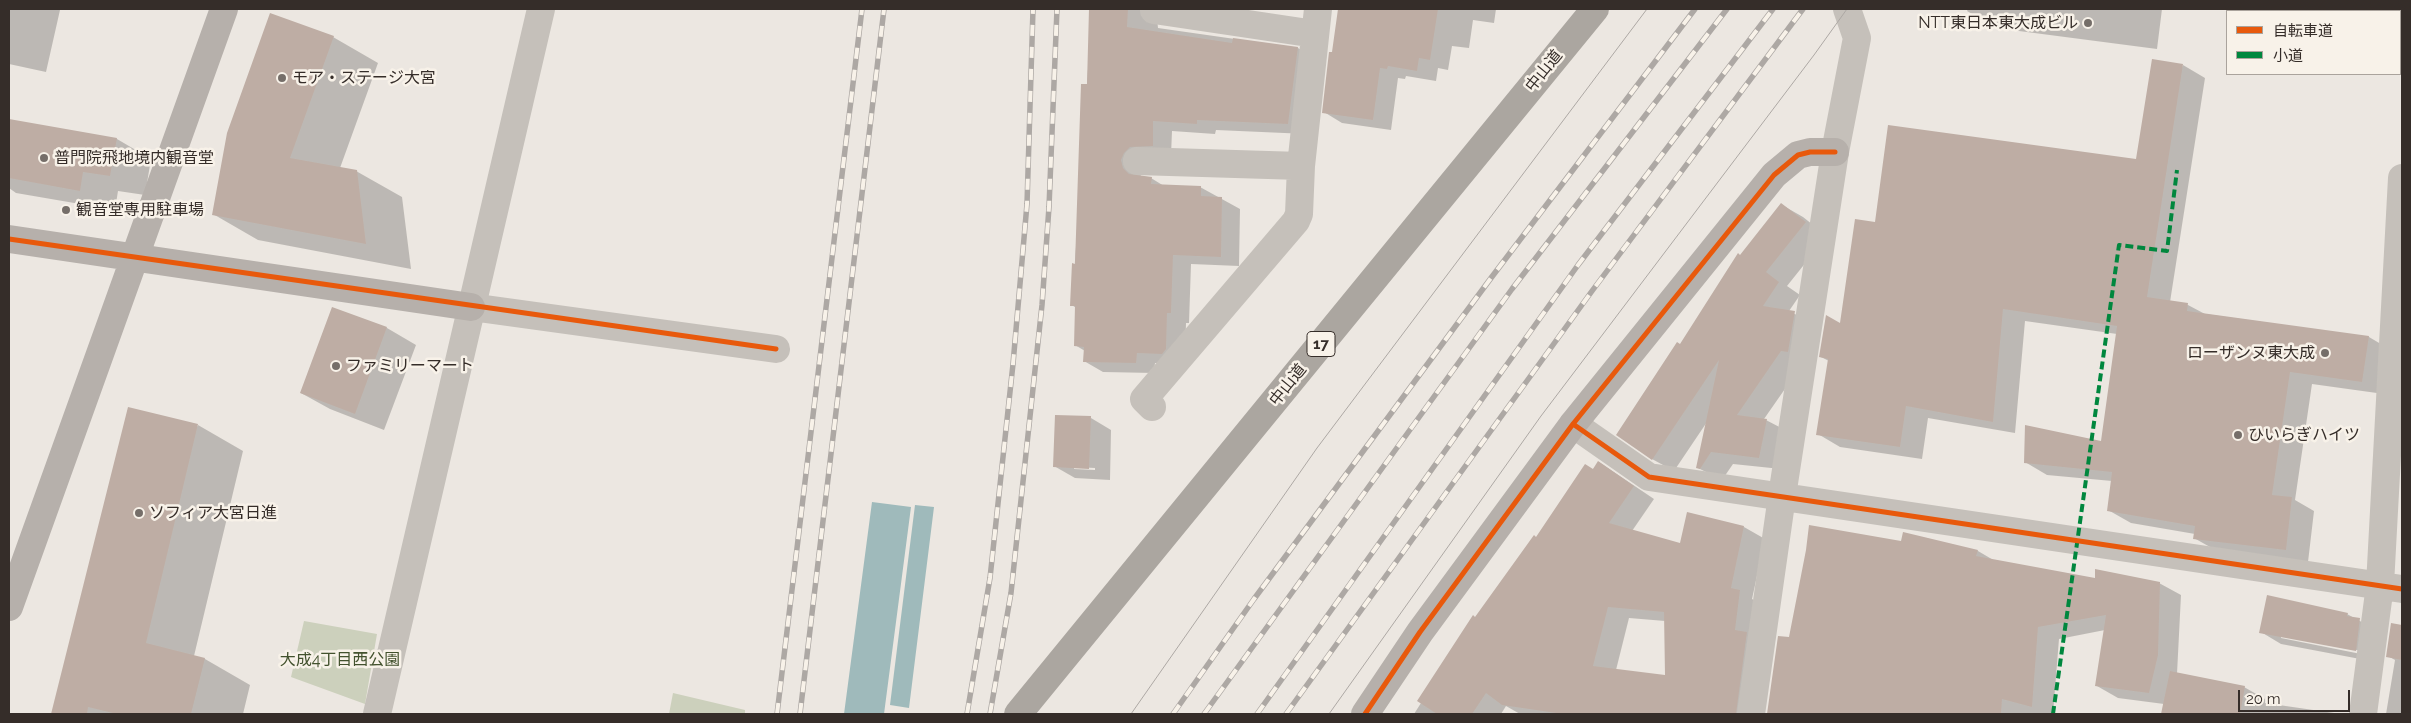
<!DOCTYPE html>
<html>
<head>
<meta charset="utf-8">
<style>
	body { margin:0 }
	#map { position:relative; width:2411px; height:723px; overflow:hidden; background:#ece7e1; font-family:Raleway,"Noto Sans JP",sans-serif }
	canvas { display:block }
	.frame { position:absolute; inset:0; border:10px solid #352d29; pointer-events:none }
	.legend { position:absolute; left:2226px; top:10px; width:175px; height:65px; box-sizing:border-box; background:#f8f2e9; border:1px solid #aaa39c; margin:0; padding:6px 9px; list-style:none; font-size:15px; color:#352d29 }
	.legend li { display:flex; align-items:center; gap:10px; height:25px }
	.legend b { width:25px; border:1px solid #aaa39c }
	.scale { position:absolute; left:2238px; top:690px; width:112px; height:22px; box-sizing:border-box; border:2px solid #352d29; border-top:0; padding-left:6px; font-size:15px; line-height:18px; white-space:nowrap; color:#352d29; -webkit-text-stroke:4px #f8f2e9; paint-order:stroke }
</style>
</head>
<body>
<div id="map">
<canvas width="2411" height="723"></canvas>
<div class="frame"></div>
<ul class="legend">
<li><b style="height:6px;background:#e8590c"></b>自転車道</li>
<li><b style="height:6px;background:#00873e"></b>小道</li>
</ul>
<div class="scale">20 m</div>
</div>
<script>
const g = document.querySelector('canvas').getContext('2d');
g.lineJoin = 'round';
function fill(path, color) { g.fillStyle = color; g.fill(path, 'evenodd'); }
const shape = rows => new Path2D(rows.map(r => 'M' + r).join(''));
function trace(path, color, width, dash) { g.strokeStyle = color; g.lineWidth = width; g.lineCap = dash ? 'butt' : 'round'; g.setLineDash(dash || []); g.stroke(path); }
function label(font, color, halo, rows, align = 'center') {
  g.font = font + ' Raleway,"Noto Sans JP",sans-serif'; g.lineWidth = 5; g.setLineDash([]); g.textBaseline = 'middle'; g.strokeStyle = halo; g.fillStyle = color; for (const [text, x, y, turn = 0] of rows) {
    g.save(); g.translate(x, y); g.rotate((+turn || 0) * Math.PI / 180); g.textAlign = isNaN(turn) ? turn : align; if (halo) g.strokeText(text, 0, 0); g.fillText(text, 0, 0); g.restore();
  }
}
const green = shape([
	[304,621,377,634,365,704,291,677],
	[673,693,745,710,745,714,669,714]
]);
const water = shape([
	[872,502,911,507,884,714,844,714],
	[915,505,934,507,909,708,890,705]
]);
const shadow = shape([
	[9,9,60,10,46,72,9,64],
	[1092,9,1163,9,1157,18,1158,28,1298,48,1316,59,1307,134,1216,130,1215,134,1172,131,1171,156,1140,171,1141,177,1151,178,1164,186,1200,187,1240,209,1239,266,1191,264,1189,323,1186,323,1185,359,1181,364,1155,363,1154,373,1103,372,1084,361,1085,351,1075,345,1076,308,1072,305],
	[1340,9,1496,9,1494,23,1473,20,1469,48,1452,46,1448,70,1438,68,1436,81,1406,76,1405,79,1398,78,1391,130,1342,123,1324,112],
	[1968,9,2162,9,2157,49,1996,28,1967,11],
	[2267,9,2402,9,2402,36,2400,36,2400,11,2267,11],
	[333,37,378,63,340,168,356,171,402,197,411,269,258,240,213,214],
	[2183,65,2205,78,2170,302,2188,305,2205,314,2369,337,2391,350,2384,394,2312,384,2295,500,2314,511,2308,562,2217,551,2194,538,2195,534,2131,523,2108,510,2112,481,2047,475,2025,462,2102,442,2117,334,2025,321,2015,433,1928,418,1922,459,1840,447,1818,434,1829,361,1821,357,1841,325,1876,224,2137,160],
	[9,120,117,139,151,159,145,195,118,191,115,210,16,193,9,188],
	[1782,205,1803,217,1827,236,1787,286,1800,295,1789,311,1816,325,1803,363,1764,419,1789,432,1781,469,1733,464,1722,480,1698,468,1707,422,1674,471,1652,459,1741,256],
	[333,309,387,328,416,345,384,430,330,409,301,393],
	[1091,418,1111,430,1110,480,1075,478,1054,466],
	[1074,467,1095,468,1095,470,1074,469],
	[198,425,243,451,194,656,205,659,250,685,243,714,55,714,53,713],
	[1599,462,1654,499,1632,531,1681,544,1744,527,1765,539,1752,599,1760,603,1758,714,1520,714,1506,706,1501,714,1414,714,1475,618,1536,538],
	[1629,618,1665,621,1666,676,1616,670],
	[1904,533,1978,551,1995,561,2096,579,2159,583,2181,595,2177,674,2244,687,2265,699,2265,703,2341,714,2162,714,2164,704,2118,698,2097,686,2105,630,2059,639,2053,714,1768,714,1779,637,1790,639,1902,542],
	[2347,614,2380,632,2376,662,2281,644,2261,632],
	[2281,636,2362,651,2361,654,2281,638],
	[2392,625,2402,626,2402,714,2386,714,2395,660,2388,656]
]);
const building = shape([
	[1089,9,1128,9,1127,27,1232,43,1233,38,1298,47,1288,124,1197,120,1197,124,1153,121,1153,146,1130,147,1124,153,1121,160,1123,168,1129,174,1152,177,1151,184,1201,186,1201,196,1222,197,1221,257,1173,255,1171,313,1167,313,1166,349,1162,354,1137,353,1136,363,1083,362,1084,347,1074,346,1075,306,1070,306,1072,263,1075,264,1081,84,1087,84],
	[1338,9,1438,9,1430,60,1419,58,1417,71,1388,66,1387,69,1380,68,1373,120,1322,113,1329,52,1332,52],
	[270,13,334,36,290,158,357,170,366,244,212,215,227,133],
	[2152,59,2183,64,2147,297,2188,303,2187,311,2369,336,2362,382,2290,372,2272,495,2292,497,2286,550,2193,539,2195,526,2107,511,2112,472,2024,463,2025,425,2101,441,2117,326,2003,309,1993,422,1906,406,1900,447,1816,435,1828,359,1819,357,1826,315,1840,323,1855,219,1875,222,1888,125,2136,159],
	[9,119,117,138,110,176,83,172,80,191,9,178],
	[1781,203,1806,222,1766,272,1779,282,1763,306,1795,311,1788,352,1781,351,1737,415,1767,419,1759,458,1711,452,1700,469,1696,468,1719,360,1652,460,1616,435,1677,342,1680,344,1738,253,1740,255],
	[332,307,387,327,355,414,300,393],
	[128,407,198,424,146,643,205,658,191,714,117,714,88,707,87,714,51,714],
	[1055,415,1091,416,1089,469,1053,467],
	[1598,461,1634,486,1609,523,1680,543,1687,512,1744,526,1731,588,1740,590,1735,630,1747,632,1736,714,1563,714,1502,705,1486,693,1472,714,1437,714,1417,701,1473,615,1475,617,1534,535,1536,537,1585,464,1593,469],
	[1608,607,1664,612,1665,675,1593,666],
	[1809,525,1901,541,1903,532,1978,550,1976,556,2095,578,2095,569,2160,582,2158,655,2149,693,2095,686,2106,615,2038,627,2032,707,2002,699,2001,714,1767,714,1778,636,1789,637,1806,550],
	[2267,595,2348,613,2347,616,2360,618,2356,651,2259,633],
	[2391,623,2402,625,2402,660,2386,657],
	[2170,671,2245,686,2240,714,2161,714]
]);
const street = shape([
	[1154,10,1315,34],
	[1137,161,1301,166],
	[471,307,776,349],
	[1152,407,1144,399,1296,221,1299,214,1301,166,1318,9],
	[1573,424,1649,477,2402,589],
	[377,714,541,9],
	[1751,714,1782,496,1835,152,1857,38,1847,9],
	[2363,714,2380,585,2402,178]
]);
const secondary = shape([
	[9,239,471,307],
	[9,607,224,9],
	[1365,714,1420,632,1573,424,1774,175,1798,155,1810,152,1835,152]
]);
const highway = shape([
	[1018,714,1595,9]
]);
const tram = shape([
	[1131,714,1317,448,1647,9],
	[1329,714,1541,416,1814,55,1847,9]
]);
const rail = shape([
	[777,714,862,9],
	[800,714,884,9],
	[967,714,990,578,1013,364,1027,204,1033,9],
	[990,714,1011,593,1042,305,1049,207,1057,9],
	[1173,714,1254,599,1491,278,1695,9],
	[1204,714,1512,289,1727,9],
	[1257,714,1578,265,1773,9],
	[1286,714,1592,291,1803,9]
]);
const quiet = shape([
	[2053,714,2119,245,2167,251,2177,170]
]);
const cycleway = shape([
	[9,239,776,349],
	[1573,424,1649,477,2402,589],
	[1365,714,1420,632,1573,424,1774,175,1798,155,1810,152,1835,152]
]);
const markers = [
	[2088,23,5,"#756e69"],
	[282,78,5,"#756e69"],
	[44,158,5,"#756e69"],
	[66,210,5,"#756e69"],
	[2325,353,5,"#756e69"],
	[336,366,5,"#756e69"],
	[2238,435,5,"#756e69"],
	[139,513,5,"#756e69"]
];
const shields = [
	[1321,344,28]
];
const shieldNames = [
	["17",1321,344]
];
const poiNames = [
	["NTT東日本東大成ビル",2078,23,"right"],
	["モア・ステージ大宮",292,78],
	["普門院飛地境内観音堂",54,158],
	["観音堂専用駐車場",76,210],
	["ローザンヌ東大成",2315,353,"right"],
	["ファミリーマート",346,366],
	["ひいらぎハイツ",2248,435],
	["ソフィア大宮日進",149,513]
];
const streetNames = [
	["中山道",1544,71,-51],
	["中山道",1288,385,-51]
];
const parkNames = [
	["大成4丁目西公園",340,660]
];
fill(green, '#ccd0bc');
fill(water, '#9fbabb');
fill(shadow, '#0003');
fill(building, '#beada4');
trace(street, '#c5c0ba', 28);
trace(secondary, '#b6b0ab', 28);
trace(highway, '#aba6a0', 28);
trace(tram, '#ada8a4', 1);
trace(rail, '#ada8a4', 5.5);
trace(rail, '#f8f2e9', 4, [11]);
trace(quiet, '#00873e', 4, [8, 4]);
trace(cycleway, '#e8590c', 5);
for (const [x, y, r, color] of markers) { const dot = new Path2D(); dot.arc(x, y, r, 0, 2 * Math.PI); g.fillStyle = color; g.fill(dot); trace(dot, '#f8f2e9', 2); }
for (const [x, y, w] of shields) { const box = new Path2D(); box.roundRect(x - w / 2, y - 12.5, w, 25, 4); g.fillStyle = '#f8f2e9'; g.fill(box); trace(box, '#352d29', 1); }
label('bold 15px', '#352d29', null, shieldNames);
label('16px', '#352d29', '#f8f2e9', poiNames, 'left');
label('16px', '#352d29', '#f8f2e9', streetNames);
label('16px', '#43522e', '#f8f2e9', parkNames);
</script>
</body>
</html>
